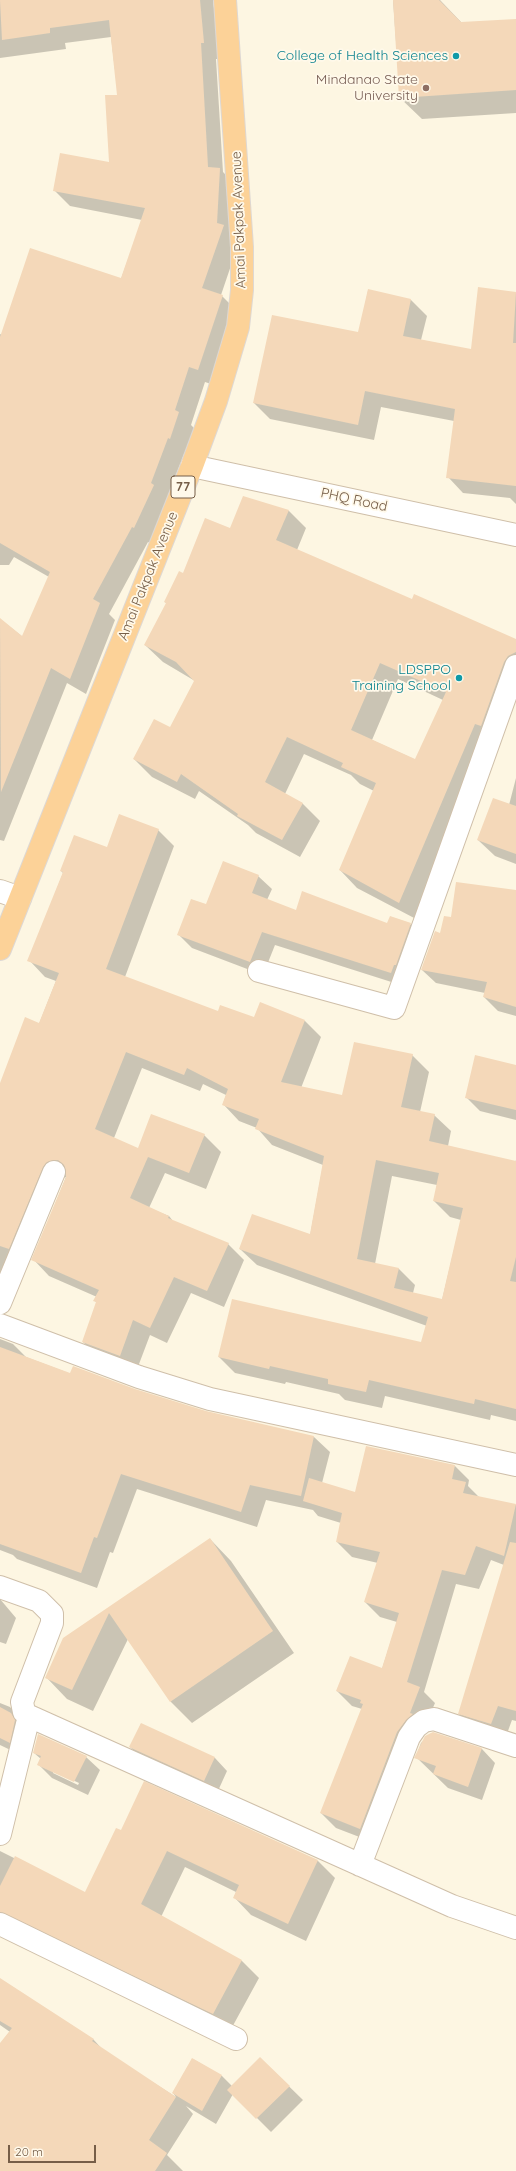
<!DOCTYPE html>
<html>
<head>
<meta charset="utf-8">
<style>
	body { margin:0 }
	#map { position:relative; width:516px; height:2171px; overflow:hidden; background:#fdf6e2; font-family:Quicksand,sans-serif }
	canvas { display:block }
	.scale { position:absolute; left:8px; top:2145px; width:88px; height:18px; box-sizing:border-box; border:2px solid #765e48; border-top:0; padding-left:5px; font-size:12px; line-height:14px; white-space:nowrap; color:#765e48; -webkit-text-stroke:3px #fff9ea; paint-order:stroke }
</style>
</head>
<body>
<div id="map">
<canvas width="516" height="2171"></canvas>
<div class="scale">20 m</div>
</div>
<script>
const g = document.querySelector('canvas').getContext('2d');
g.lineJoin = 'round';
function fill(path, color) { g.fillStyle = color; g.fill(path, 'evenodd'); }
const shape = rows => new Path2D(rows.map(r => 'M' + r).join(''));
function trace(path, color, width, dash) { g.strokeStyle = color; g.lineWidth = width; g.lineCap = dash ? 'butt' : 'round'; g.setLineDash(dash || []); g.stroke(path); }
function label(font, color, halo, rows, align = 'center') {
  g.font = font + ' Quicksand,sans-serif'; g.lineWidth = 3.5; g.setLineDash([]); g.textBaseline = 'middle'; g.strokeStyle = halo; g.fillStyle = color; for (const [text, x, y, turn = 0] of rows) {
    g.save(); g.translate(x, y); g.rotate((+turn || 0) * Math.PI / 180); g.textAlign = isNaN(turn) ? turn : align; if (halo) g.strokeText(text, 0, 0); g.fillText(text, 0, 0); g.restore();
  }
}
const shadow = shape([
	[0,0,213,0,220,59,216,59,223,172,236,185,239,242,221,295,238,312,214,385,205,382,191,425,194,428,186,454,184,454,150,543,148,542,109,614,115,620,86,694,67,683,4,841,0,840,0,619,23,637,49,577,14,557,9,565,0,565,0,334,2,335,121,279,142,220,70,206,54,190,110,163,118,96,111,37,65,43,66,49,0,58],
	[393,0,440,0,462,23,516,20,516,113,422,119,400,98],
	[479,289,516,293,516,504,510,498,463,493,448,477,454,421,381,407,374,440,270,419,254,403,359,333,368,291,411,300,427,316,421,340,472,350],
	[244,497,289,511,306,528,297,550,412,600,516,640,516,695,416,919,357,888,340,870,374,791,360,784,351,775,304,754,285,794,302,803,320,821,300,857,256,833,248,825,199,791,195,799,152,777,134,759,171,728,195,681,163,662,145,645,167,604,165,602,184,574,231,529],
	[398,679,443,700,416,760,372,740],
	[516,778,516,864,495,856,478,840,509,805],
	[158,830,174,846,125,977,218,1012,254,1019,305,1021,321,1037,301,1088,343,1096,412,1055,429,1072,420,1112,434,1115,451,1131,448,1146,515,1162,516,1160,516,1421,491,1415,490,1420,385,1396,382,1408,345,1400,339,1394,286,1382,285,1384,235,1373,219,1357,422,1343,427,1326,257,1265,240,1249,310,1236,323,1165,272,1145,257,1128,239,1121,223,1104,226,1095,203,1084,200,1091,142,1068,114,1138,138,1149,204,1135,221,1152,206,1189,165,1173,149,1208,169,1216,173,1221,228,1244,244,1260,224,1307,191,1293,167,1343,150,1335,136,1372,99,1358,83,1342,97,1303,95,1301,97,1297,49,1276,33,1259,66,1177,63,1178,0,1279,0,1085,39,1024,56,981,45,977,29,960,63,873,61,871,107,849],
	[392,1176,437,1185,434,1201,450,1217,461,1220,442,1300,413,1293,415,1285,399,1269,375,1264],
	[258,876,272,889,267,900,296,911,387,924,410,924,424,938,404,986,275,945,263,975,192,948,178,934,207,906],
	[516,891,516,1016,498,1011,484,997,485,993,436,983,422,970,452,918],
	[516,1066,516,1120,480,1111,466,1097],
	[0,1339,13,1344,26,1357,71,1374,135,1390,206,1412,314,1437,330,1452,322,1483,356,1494,455,1466,469,1480,468,1486,479,1497,516,1505,516,1721,512,1720,505,1739,474,1728,459,1714,504,1565,491,1560,479,1589,456,1584,424,1692,435,1703,375,1843,336,1828,321,1813,362,1709,352,1706,337,1691,382,1669,397,1622,380,1617,365,1602,378,1563,352,1557,337,1542,341,1523,318,1516,313,1510,266,1500,257,1527,137,1489,113,1553,110,1552,97,1588,17,1559,13,1555,0,1550],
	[210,1539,231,1561,294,1653,192,1723,171,1702,128,1639,93,1711,67,1699,46,1677,64,1639],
	[0,1599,16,1618,6,1644,0,1642],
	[0,1703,10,1707,24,1722,23,1756,0,1745],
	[141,1724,215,1758,227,1771,217,1793,142,1759,130,1747],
	[433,1733,482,1749,495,1763,482,1800,448,1788,416,1757,421,1743,430,1734],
	[34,1753,86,1757,100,1770,88,1795,52,1778,38,1764,41,1759],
	[53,1771,79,1783,78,1785,53,1773],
	[144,1783,318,1861,335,1878,306,1941,251,1915,234,1897,236,1892,185,1867,161,1917,242,1961,259,1978,230,2031,0,1924,0,1851,86,1894,121,1832],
	[0,1987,93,2039,104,2051,176,2097,173,2093,193,2059,222,2076,232,2086,260,2058,303,2100,271,2132,233,2094,216,2124,186,2106,193,2114,167,2155,183,2171,0,2171,0,2045,10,2032,0,2025]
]);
const building = shape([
	[0,0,200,0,204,43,201,43,208,167,220,168,217,223,224,225,202,288,223,295,198,370,189,367,175,410,179,412,170,439,168,438,151,483,154,485,134,528,132,527,93,599,100,603,70,679,51,668,1,792,0,618,22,636,50,572,0,543,0,337,30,248,121,278,145,208,53,191,60,153,109,162,105,95,117,95,109,20,50,28,50,33,2,40],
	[393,0,439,0,461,22,516,19,516,90,399,98],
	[478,287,516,292,513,343,516,343,516,486,446,478,455,409,365,391,358,425,253,403,272,315,358,332,368,289,411,299,403,336,471,349],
	[243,496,289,510,276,540,412,599,414,594,516,639,516,652,508,656,504,662,481,726,475,724,399,903,339,870,376,783,341,767,343,763,287,737,265,782,303,803,282,840,237,816,238,814,181,774,177,782,133,759,154,719,170,727,194,681,176,662,144,645,166,603,164,602,179,571,183,573,205,518,230,528],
	[380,663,446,692,415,759,351,730],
	[493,798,516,806,516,854,477,840],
	[119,814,159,829,106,969,218,1011,220,1005,254,1017,260,1002,305,1020,281,1082,342,1095,354,1042,413,1054,401,1107,435,1114,429,1141,516,1161,516,1257,510,1281,516,1282,516,1409,475,1399,474,1404,369,1380,366,1392,328,1384,328,1379,270,1366,269,1369,218,1357,232,1299,421,1342,428,1317,239,1249,252,1214,310,1234,324,1156,255,1129,259,1119,222,1105,228,1089,187,1068,184,1075,126,1052,95,1129,138,1148,151,1114,205,1134,189,1173,148,1157,130,1198,169,1216,168,1218,229,1243,207,1291,174,1277,150,1328,133,1320,120,1356,82,1342,96,1302,93,1301,99,1290,31,1260,66,1177,66,1171,64,1165,58,1160,47,1162,43,1167,9,1249,0,1246,0,1083,25,1017,39,1023,59,973,27,961,63,872,60,871,74,835,107,847],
	[376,1160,439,1173,433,1201,463,1208,442,1299,394,1288,399,1268,357,1259],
	[223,861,259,875,252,893,296,910,302,891,387,923,390,916,411,923,396,965,394,965,391,973,262,932,250,962,177,935,191,899,206,904],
	[456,882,516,890,516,1007,483,997,487,982,421,970,435,931,440,933,444,916,451,917],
	[475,1055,516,1065,516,1110,465,1098],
	[0,1347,70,1373,73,1366,135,1389,206,1411,314,1436,301,1496,250,1485,241,1512,121,1474,97,1538,94,1537,81,1573,0,1544],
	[366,1446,455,1465,452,1479,466,1482,463,1493,516,1504,504,1556,476,1546,465,1575,442,1570,407,1682,420,1687,410,1713,413,1714,406,1720,397,1732,360,1829,320,1813,363,1704,360,1703,361,1700,336,1691,350,1656,382,1668,399,1613,364,1602,380,1552,336,1542,342,1513,303,1501,309,1478,355,1492],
	[210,1538,273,1631,170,1702,109,1613,72,1690,45,1678,63,1638],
	[510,1542,516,1543,516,1711,498,1706,491,1724,458,1714],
	[0,1707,11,1713,15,1720,10,1743,0,1738],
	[141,1723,215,1757,204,1781,129,1747],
	[433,1732,482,1748,468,1787,433,1774,436,1766,414,1758,425,1736],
	[38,1734,87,1756,74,1782,37,1765,41,1756,33,1753],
	[144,1781,318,1860,288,1924,233,1898,239,1885,167,1851,141,1904,242,1960,213,2014,0,1912,0,1886,15,1856,85,1892,116,1828,121,1830],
	[0,1978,94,2039,92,2041,176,2097,149,2140,167,2153,155,2171,0,2171,0,2043,12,2028,0,2021],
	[260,2057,290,2086,256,2119,227,2090],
	[192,2058,222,2075,202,2111,172,2093]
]);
const minor = shape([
	[192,466,516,535],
	[0,891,20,898],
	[259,971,394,1008,516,666],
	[0,1303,54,1172],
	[0,1325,139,1377,210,1399,516,1465],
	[0,1587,39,1601,52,1614,52,1623,22,1702,24,1712,29,1716,452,1906,516,1928],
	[0,1834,29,1716],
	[360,1865,409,1737,416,1727,424,1721,434,1719,516,1746],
	[0,1924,236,2039]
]);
const trunk = shape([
	[0,949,192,466,216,401,238,327,242,290,242,247,225,0]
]);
const markers = [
	[456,56,4,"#0f9aa8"],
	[426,88,4,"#8d6e63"],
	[459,678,4,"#0f9aa8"]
];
const shields = [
	[183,487,24]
];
const shieldNames = [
	["77",183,487]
];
const cultureNames = [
	["College of Health Sciences",448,56],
	["LDSPPO",451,670],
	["Training School",451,686]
];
const educationNames = [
	["Mindanao State",418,80],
	["University",418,96]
];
const streetNames = [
	["Amai Pakpak Avenue",239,220,-92],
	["PHQ Road",354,500,12],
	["Amai Pakpak Avenue",148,576,-68]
];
fill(shadow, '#0003');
fill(building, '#f4d8b9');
trace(minor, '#cfbfa9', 24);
trace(trunk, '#ded8d3', 24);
trace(minor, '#fff', 22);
trace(trunk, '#fcd298', 22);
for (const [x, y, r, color] of markers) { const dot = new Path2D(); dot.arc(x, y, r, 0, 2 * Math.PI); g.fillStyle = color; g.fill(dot); trace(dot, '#fff9ea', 1.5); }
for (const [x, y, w] of shields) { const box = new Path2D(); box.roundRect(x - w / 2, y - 11, w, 22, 3); g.fillStyle = '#fff9ea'; g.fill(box); trace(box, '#765e48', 1); }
label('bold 13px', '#765e48', null, shieldNames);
label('14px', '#0d838f', '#fff9ea', cultureNames, 'right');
label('14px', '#785e54', '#fff9ea', educationNames, 'right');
label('14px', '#765e48', '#fff9ea', streetNames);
</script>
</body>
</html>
